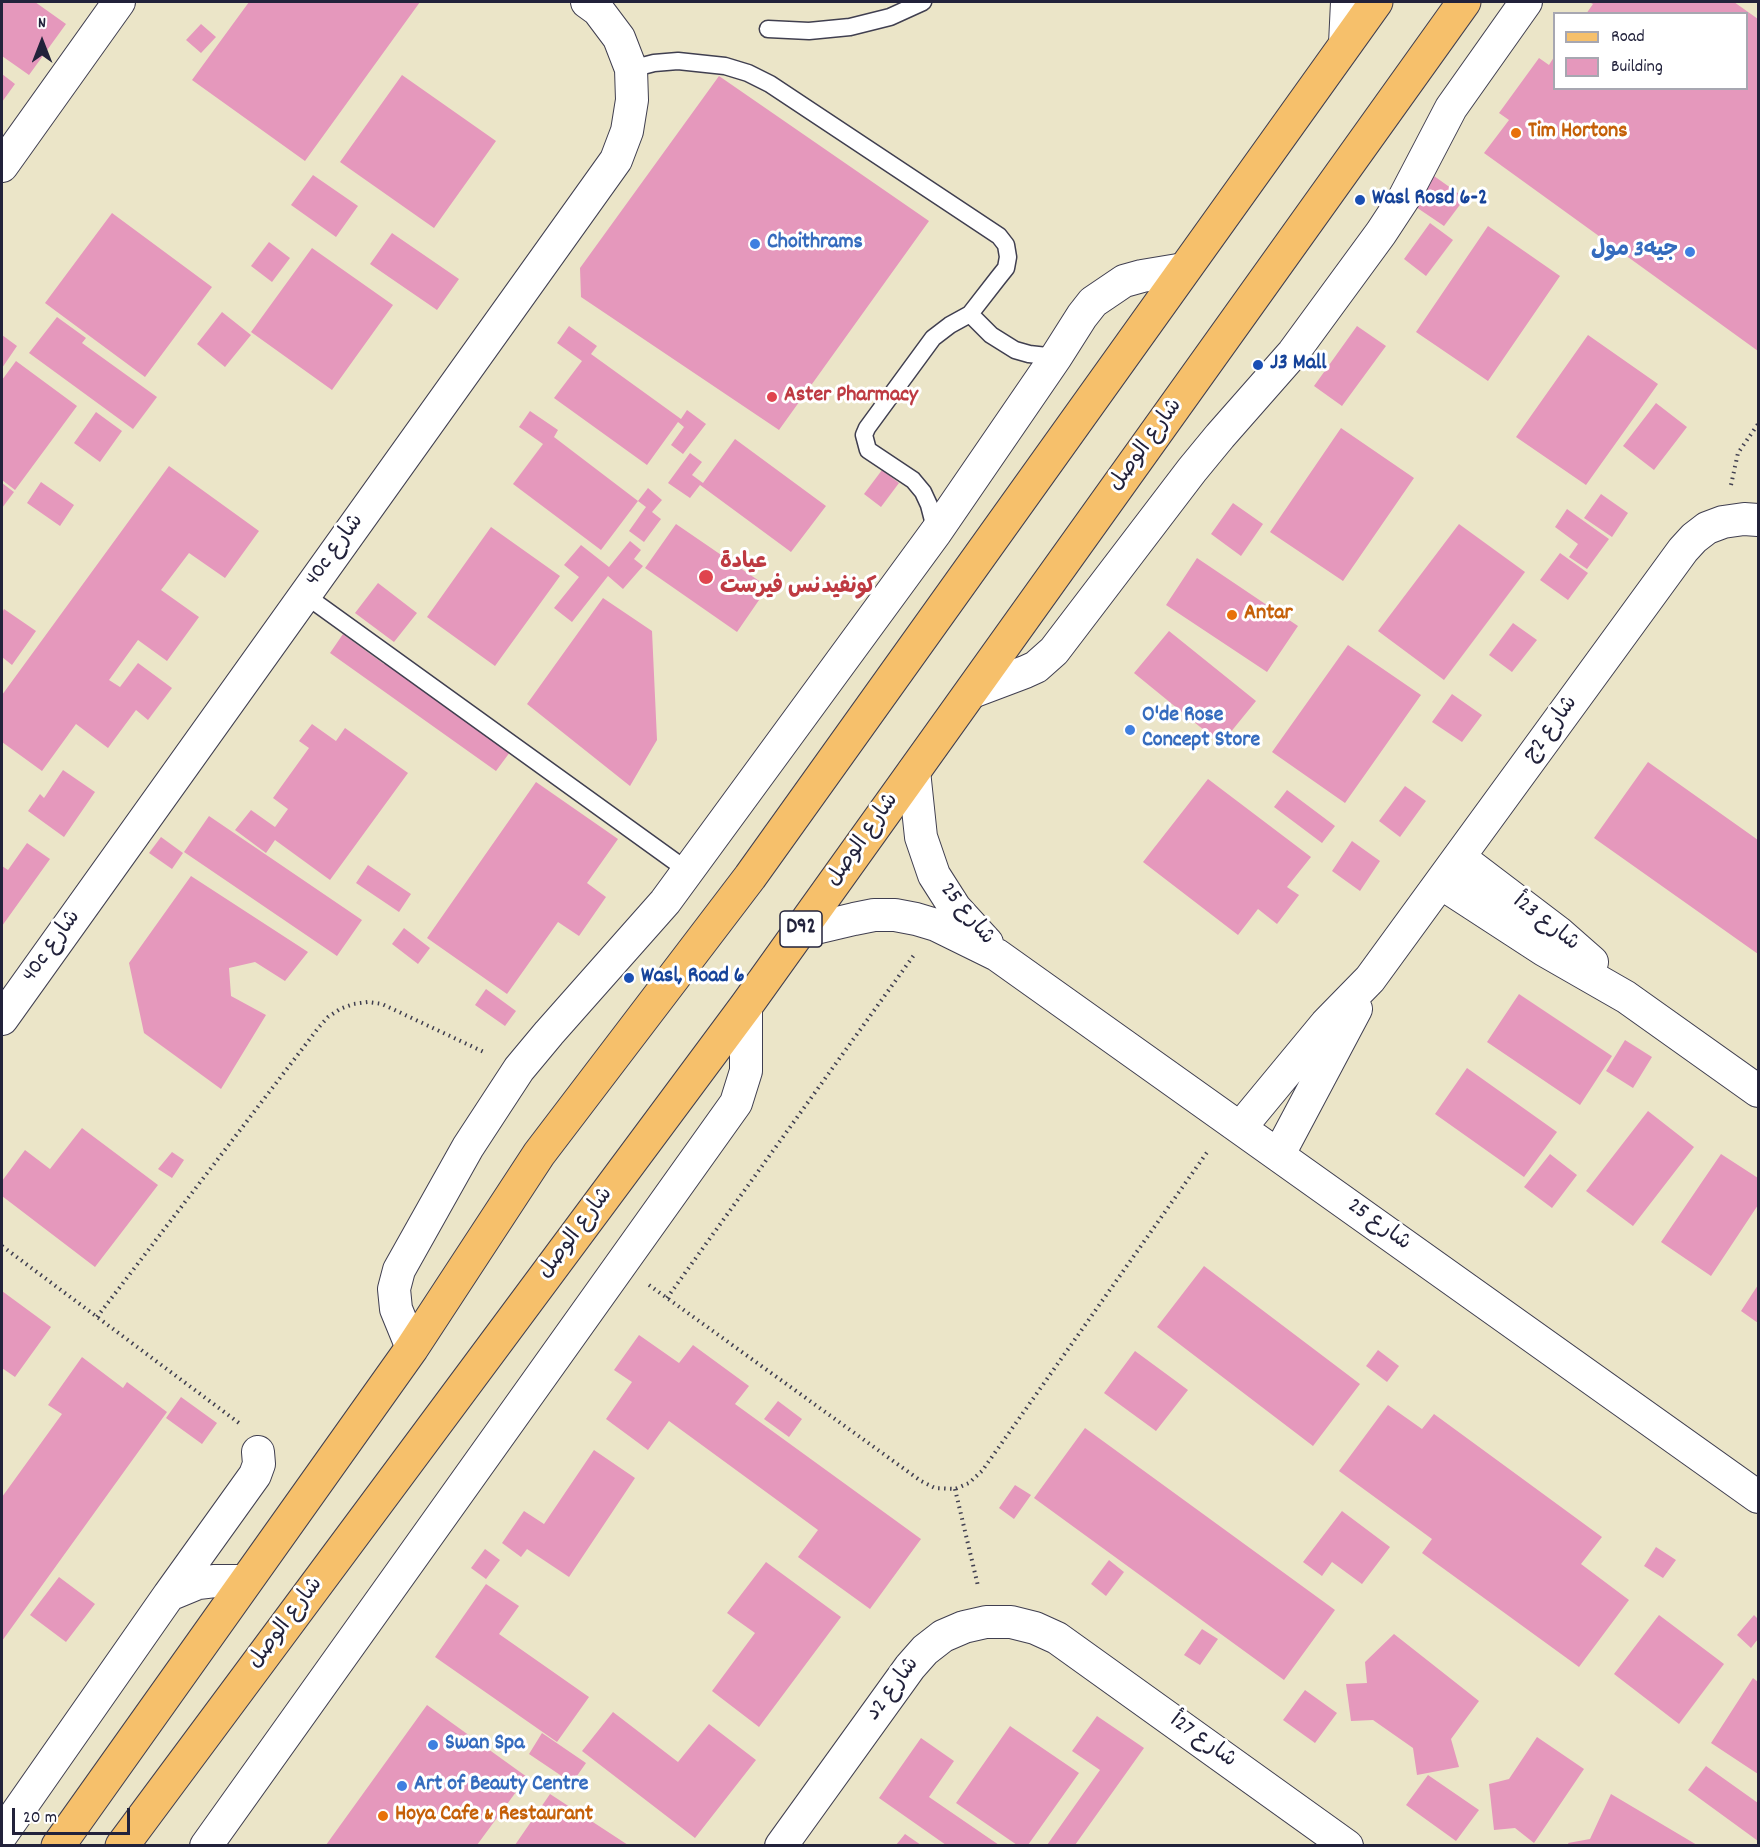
<!DOCTYPE html>
<html>
<head>
<meta charset="utf-8">
<style>
	body { margin:0 }
	#map { position:relative; width:1760px; height:1847px; overflow:hidden; background:#ebe5c8; font-family:Dekko,sans-serif }
	canvas { display:block }
	.frame { position:absolute; inset:0; border:3px solid #22223b; pointer-events:none }
	.legend { position:absolute; left:1553px; top:12px; width:195px; height:78px; box-sizing:border-box; background:#fff; border:2px solid #a7a7b1; margin:0; padding:8px 10px; list-style:none; font-size:18px; color:#22223b }
	.legend li { display:flex; align-items:center; gap:12px; height:30px }
	.legend b { width:30px; border:2px solid #a7a7b1 }
	.north { position:absolute; left:12px; top:12px; width:60px; height:60px; -webkit-text-stroke:4px #fff; paint-order:stroke; rotate:0deg; font-size:16px; font-weight:700; line-height:24px; text-align:center; color:#22223b }
	.north::after { content:''; display:block; margin:auto; width:21px; height:27px; background:#22223b; clip-path:polygon(50% 0,100% 100%,50% 72%,0 100%) }
	.scale { position:absolute; left:12px; top:1808px; width:118px; height:27px; box-sizing:border-box; border:3px solid #22223b; border-top:0; padding-left:8px; font-size:18px; line-height:21px; white-space:nowrap; color:#22223b; -webkit-text-stroke:4px #fff; paint-order:stroke }
</style>
</head>
<body>
<div id="map">
<canvas width="1760" height="1847"></canvas>
<div class="frame"></div>
<ul class="legend">
<li><b style="height:8px;background:#f6c06b"></b>Road</li>
<li><b style="height:16px;background:#e598bc"></b>Building</li>
</ul>
<div class="north">N</div>
<div class="scale">20 m</div>
</div>
<script>
const g = document.querySelector('canvas').getContext('2d');
g.lineJoin = 'round';
function fill(path, color) { g.fillStyle = color; g.fill(path, 'evenodd'); }
const shape = rows => new Path2D(rows.map(r => 'M' + r).join(''));
function trace(path, color, width, dash) { g.strokeStyle = color; g.lineWidth = width; g.lineCap = dash ? 'butt' : 'round'; g.setLineDash(dash || []); g.stroke(path); }
function label(font, color, halo, rows, align = 'center') {
  g.font = font + ' Dekko,"Playpen Sans Arabic",sans-serif'; g.lineWidth = 6; g.setLineDash([]); g.textBaseline = 'middle'; g.strokeStyle = halo; g.fillStyle = color; for (const [text, x, y, turn = 0] of rows) {
    g.save(); g.translate(x, y); g.rotate((+turn || 0) * Math.PI / 180); g.textAlign = isNaN(turn) ? turn : align; if (halo) g.strokeText(text, 0, 0); g.fillText(text, 0, 0); g.restore();
  }
}
const building = shape([
	[2,2,35,2,66,24,29,75,2,56],
	[249,2,420,2,305,161,192,80],
	[1589,2,1734,2,1758,19,1758,351,1484,153,1509,120,1499,113,1539,58,1549,65,1554,57,1554,88,1746,88,1746,14,1586,14,1593,4],
	[201,24,216,37,201,53,186,40],
	[2,74,15,84,2,102],
	[402,75,496,141,434,228,340,162],
	[719,76,929,221,779,430,581,297,580,268],
	[313,175,358,206,336,237,291,205],
	[1434,176,1465,198,1444,226,1413,205],
	[112,213,212,287,145,377,45,303],
	[1430,223,1453,240,1426,276,1404,259],
	[1488,226,1560,276,1488,381,1416,332],
	[392,233,459,279,437,310,370,264],
	[269,242,290,258,272,282,251,266],
	[312,248,393,305,332,390,251,332],
	[222,312,251,335,225,367,197,344],
	[57,317,86,338,82,343,157,397,133,429,29,353],
	[569,326,597,346,591,354,681,419,687,410,706,424,683,454,671,445,684,427,678,422,647,465,554,398,582,361,557,343],
	[1357,326,1386,346,1342,406,1314,386],
	[2,335,17,346,2,368],
	[1588,335,1658,384,1586,485,1516,437],
	[16,361,77,406,15,490,2,480,2,380],
	[1656,403,1687,427,1654,470,1623,446],
	[530,411,558,430,554,437,638,501,601,550,513,484,543,444,519,427],
	[96,412,122,431,100,462,74,443],
	[1341,428,1414,478,1343,581,1270,532],
	[735,439,826,506,791,552,700,485,690,498,668,483,690,453,702,462,692,475,703,483],
	[169,466,259,531,225,578,189,553,161,590,199,617,167,661,138,640,109,680,120,687,138,663,172,688,148,720,136,710,108,748,76,724,42,771,2,742,2,695],
	[882,470,899,483,881,507,864,494],
	[41,482,74,505,60,526,27,503],
	[2,483,14,492,2,508],
	[648,488,662,500,652,512,661,519,644,542,629,531,646,507,638,501],
	[1601,494,1628,513,1612,537,1584,518],
	[1233,503,1263,524,1241,556,1211,534],
	[1567,509,1609,539,1587,569,1569,557,1578,544,1555,527],
	[676,524,768,587,737,632,645,568],
	[1459,524,1525,572,1444,680,1378,631],
	[491,527,560,576,495,666,427,617],
	[630,541,641,550,634,559,643,566,623,589,608,576,572,622,554,608,579,577,564,565,581,545,609,567],
	[1560,553,1588,573,1568,600,1540,580],
	[1197,558,1298,626,1267,672,1166,605],
	[378,583,417,613,394,642,355,613],
	[603,598,652,631,657,740,630,786,527,704],
	[4,609,36,631,12,665,2,657,2,613],
	[1513,623,1537,640,1512,672,1489,655],
	[1169,631,1256,701,1221,744,1134,673],
	[343,634,384,664,387,659,513,748,496,771,330,653],
	[1348,645,1421,695,1345,803,1272,752],
	[1452,694,1482,715,1462,742,1432,722],
	[312,724,336,741,345,728,408,773,330,880,275,840,266,853,235,830,251,810,275,827,288,809,273,798,309,748,299,741],
	[1648,762,1758,840,1758,954,1594,838],
	[63,770,95,792,64,837,28,811,40,794,44,798],
	[1208,779,1311,857,1287,887,1299,895,1277,924,1258,909,1238,935,1143,862],
	[536,782,618,839,587,883,606,897,579,936,558,922,507,994,427,938],
	[1405,786,1426,801,1400,837,1379,821],
	[1287,790,1335,826,1322,843,1274,807],
	[209,816,362,920,337,956,184,852],
	[161,837,183,853,172,869,149,853],
	[1352,841,1380,861,1360,891,1332,871],
	[27,843,50,859,2,926,2,866,8,870],
	[368,865,411,894,399,912,356,883],
	[191,876,308,952,285,981,255,962,229,968,231,996,266,1015,221,1089,144,1033,129,963],
	[404,928,430,948,418,964,392,944],
	[486,989,516,1011,505,1026,475,1005],
	[1519,994,1612,1056,1580,1105,1487,1042],
	[1625,1040,1652,1057,1633,1088,1606,1071],
	[1467,1068,1557,1132,1524,1177,1435,1114],
	[1648,1111,1694,1147,1633,1226,1586,1191],
	[82,1128,158,1185,95,1267,2,1196,2,1181,25,1150,50,1169],
	[172,1152,184,1160,172,1178,158,1169],
	[1550,1154,1577,1175,1552,1208,1524,1187],
	[1721,1154,1758,1178,1758,1205,1711,1276,1661,1242],
	[1204,1266,1360,1384,1313,1446,1157,1327],
	[1758,1285,1758,1323,1741,1311],
	[2,1291,51,1327,15,1377,2,1368],
	[639,1335,679,1363,693,1345,749,1386,735,1404,921,1539,870,1609,798,1557,818,1530,669,1421,648,1450,606,1419,632,1382,614,1370],
	[1378,1350,1399,1366,1387,1382,1366,1366],
	[1135,1351,1188,1390,1156,1431,1104,1393],
	[82,1357,123,1388,127,1382,167,1412,2,1641,2,1497,62,1414,48,1405],
	[181,1397,217,1423,202,1444,166,1418],
	[778,1401,802,1419,789,1437,764,1419],
	[1388,1405,1422,1429,1434,1414,1602,1537,1581,1564,1629,1600,1579,1667,1422,1553,1432,1539,1339,1471],
	[1085,1428,1335,1610,1284,1680,1034,1498],
	[594,1450,635,1478,569,1577,527,1549,521,1557,502,1543,524,1511,544,1524],
	[1015,1485,1031,1495,1014,1519,999,1508],
	[1342,1511,1390,1547,1362,1584,1332,1562,1322,1576,1303,1562],
	[1656,1547,1676,1560,1663,1578,1644,1566],
	[485,1549,500,1560,486,1579,471,1568],
	[1109,1560,1124,1572,1106,1596,1091,1584],
	[766,1562,841,1617,759,1727,712,1691,755,1633,727,1613],
	[59,1577,95,1604,66,1642,30,1615],
	[486,1584,519,1606,499,1634,589,1697,557,1742,435,1657],
	[1659,1615,1724,1664,1679,1724,1614,1674],
	[1754,1615,1758,1619,1758,1639,1751,1648,1737,1635],
	[1202,1629,1218,1639,1200,1665,1184,1655],
	[1394,1634,1479,1701,1451,1739,1459,1767,1417,1775,1413,1748,1373,1720,1351,1721,1346,1684,1367,1683,1365,1662],
	[1753,1678,1758,1682,1758,1774,1711,1743],
	[1305,1690,1337,1713,1315,1743,1283,1720],
	[427,1705,527,1777,477,1845,326,1845],
	[613,1712,678,1762,709,1724,756,1760,695,1838,582,1751],
	[1097,1716,1144,1748,1075,1845,1047,1845,1100,1770,1072,1751],
	[1010,1726,1079,1773,1028,1845,1017,1845,956,1803],
	[542,1733,586,1763,572,1783,529,1754],
	[1537,1737,1584,1769,1534,1843,1515,1828,1494,1830,1489,1784,1509,1779],
	[921,1738,954,1761,929,1797,999,1845,946,1845,879,1798],
	[1706,1766,1758,1803,1758,1841,1688,1790],
	[1428,1775,1479,1810,1456,1841,1406,1805],
	[550,1794,628,1845,515,1845],
	[1611,1794,1697,1845,1569,1845,1568,1843,1590,1839],
	[905,1834,921,1845,896,1845]
]);
const path = shape([
	[1731,485,1738,453,1758,424],
	[2,1246,239,1423],
	[649,1285,921,1481,935,1488,955,1489,969,1483,982,1471,1208,1151],
	[667,1298,914,955],
	[97,1317,319,1027,328,1017,340,1009,353,1004,368,1002,382,1004,486,1053],
	[955,1489,978,1586]
]);
const service = shape([
	[768,29,809,31,850,27,890,17,923,2],
	[631,69,654,63,678,61,725,66,748,73,770,84,999,236,1006,245,1008,257,1006,268,998,278,970,314,950,325,933,338,867,428,864,435,868,450,913,480,923,492,929,505,936,532],
	[970,314,991,335,1015,350,1029,354,1056,357],
	[305,595,688,871]
]);
const minor = shape([
	[1345,44,1347,2],
	[2,166,119,2],
	[972,692,1025,672,1036,667,1054,651,1192,470,1220,436,1293,353,1381,233,1404,198,1451,108,1526,2],
	[914,771,921,837,934,875,955,908,987,943],
	[1459,857,1559,933,1592,962],
	[1441,883,1544,950,1626,997,1758,1091],
	[799,932,854,919,874,915,895,915,916,919,936,925,997,955,1758,1497],
	[2,1019,616,160,627,131,632,100,631,69,619,38,598,10,587,2],
	[1240,1128,1326,1024,1370,979,1683,550,1694,538,1707,528,1723,522,1744,519,1758,520],
	[1279,1154,1356,1009],
	[412,1348,396,1309,394,1289,399,1270,468,1147,519,1069,549,1033,665,902,936,532,1056,357,1082,316,1093,302,1124,281,1142,276,1184,269],
	[169,1595,255,1475,259,1464,258,1452],
	[2,1834,169,1595,198,1583,215,1581,246,1581],
	[206,1846,736,1103,746,1071,746,1006],
	[781,1846,910,1667,925,1650,943,1636,964,1627,986,1622,1011,1622,1035,1628,1057,1638,1347,1846]
]);
const primary = shape([
	[58,1846,412,1348,539,1154,750,877,1376,2],
	[122,1846,746,1006,1464,2]
]);
const markers = [
	[1516,133,6,"#e8710a"],
	[1360,200,6,"#1a4fb4"],
	[755,244,6,"#3f7fe0"],
	[1690,252,6,"#3f7fe0"],
	[1258,365,6,"#1a4fb4"],
	[772,397,6,"#e0444e"],
	[706,577,8,"#e0444e"],
	[1232,615,6,"#e8710a"],
	[1130,730,6,"#3f7fe0"],
	[629,978,6,"#1a4fb4"],
	[433,1745,6,"#3f7fe0"],
	[402,1786,6,"#3f7fe0"],
	[383,1816,6,"#e8710a"]
];
const shields = [
	[801,929,42]
];
const shieldNames = [
	["D92",801,929]
];
const foodNames = [
	["Tim Hortons",1528,133],
	["Antar",1244,615],
	["Hoya Cafe & Restaurant",395,1816]
];
const transitNames = [
	["Wasl Rosd 6-2",1372,200],
	["J3 Mall",1270,365],
	["Wasl, Road 6",641,978]
];
const shopNames = [
	["Choithrams",767,244],
	["جيه3 مول",1678,252,"right"],
	["O'de Rose",1142,717],
	["Concept Store",1142,742],
	["Swan Spa",445,1745],
	["Art of Beauty Centre",414,1786]
];
const healthNames = [
	["Aster Pharmacy",784,397],
	["عيادة",720,564],
	["كونفيدنس فيرست",720,589]
];
const streetNames = [
	["شارع الوصل",1147,446,-54],
	["40c شارع",336,551,-54],
	["شارع 2ج",1552,730,-54],
	["شارع الوصل",864,841,-55],
	["شارع 25",966,915,51],
	["شارع 23أ",1545,924,38],
	["40c شارع",53,947,-54],
	["شارع 25",1378,1226,36],
	["شارع الوصل",577,1234,-53],
	["شارع الوصل",287,1624,-53],
	["شارع 2د",894,1690,-53],
	["شارع 27أ",1202,1742,36]
];
fill(building, '#e598bc');
trace(service, '#403f50', 19);
trace(minor, '#403f50', 34);
trace(primary, '#403f50', 35);
trace(path, '#403f50', 4, [1.5, 4.5]);
trace(service, '#fff', 16);
trace(minor, '#fff', 32);
trace(primary, '#f6c06b', 33);
for (const [x, y, r, color] of markers) { const dot = new Path2D(); dot.arc(x, y, r, 0, 2 * Math.PI); g.fillStyle = color; g.fill(dot); trace(dot, '#fff', 2); }
for (const [x, y, w] of shields) { const box = new Path2D(); box.roundRect(x - w / 2, y - 18, w, 36, 4.5); g.fillStyle = '#fff'; g.fill(box); trace(box, '#22223b', 1.5); }
label('bold 21px', '#22223b', null, shieldNames);
label('bold 22px', '#c56008', '#fff', foodNames, 'left');
label('bold 22px', '#164399', '#fff', transitNames, 'left');
label('bold 22px', '#366cbe', '#fff', shopNames, 'left');
label('bold 22px', '#be3a42', '#fff', healthNames, 'left');
label('22px', '#22223b', '#fff', streetNames);
</script>
</body>
</html>
